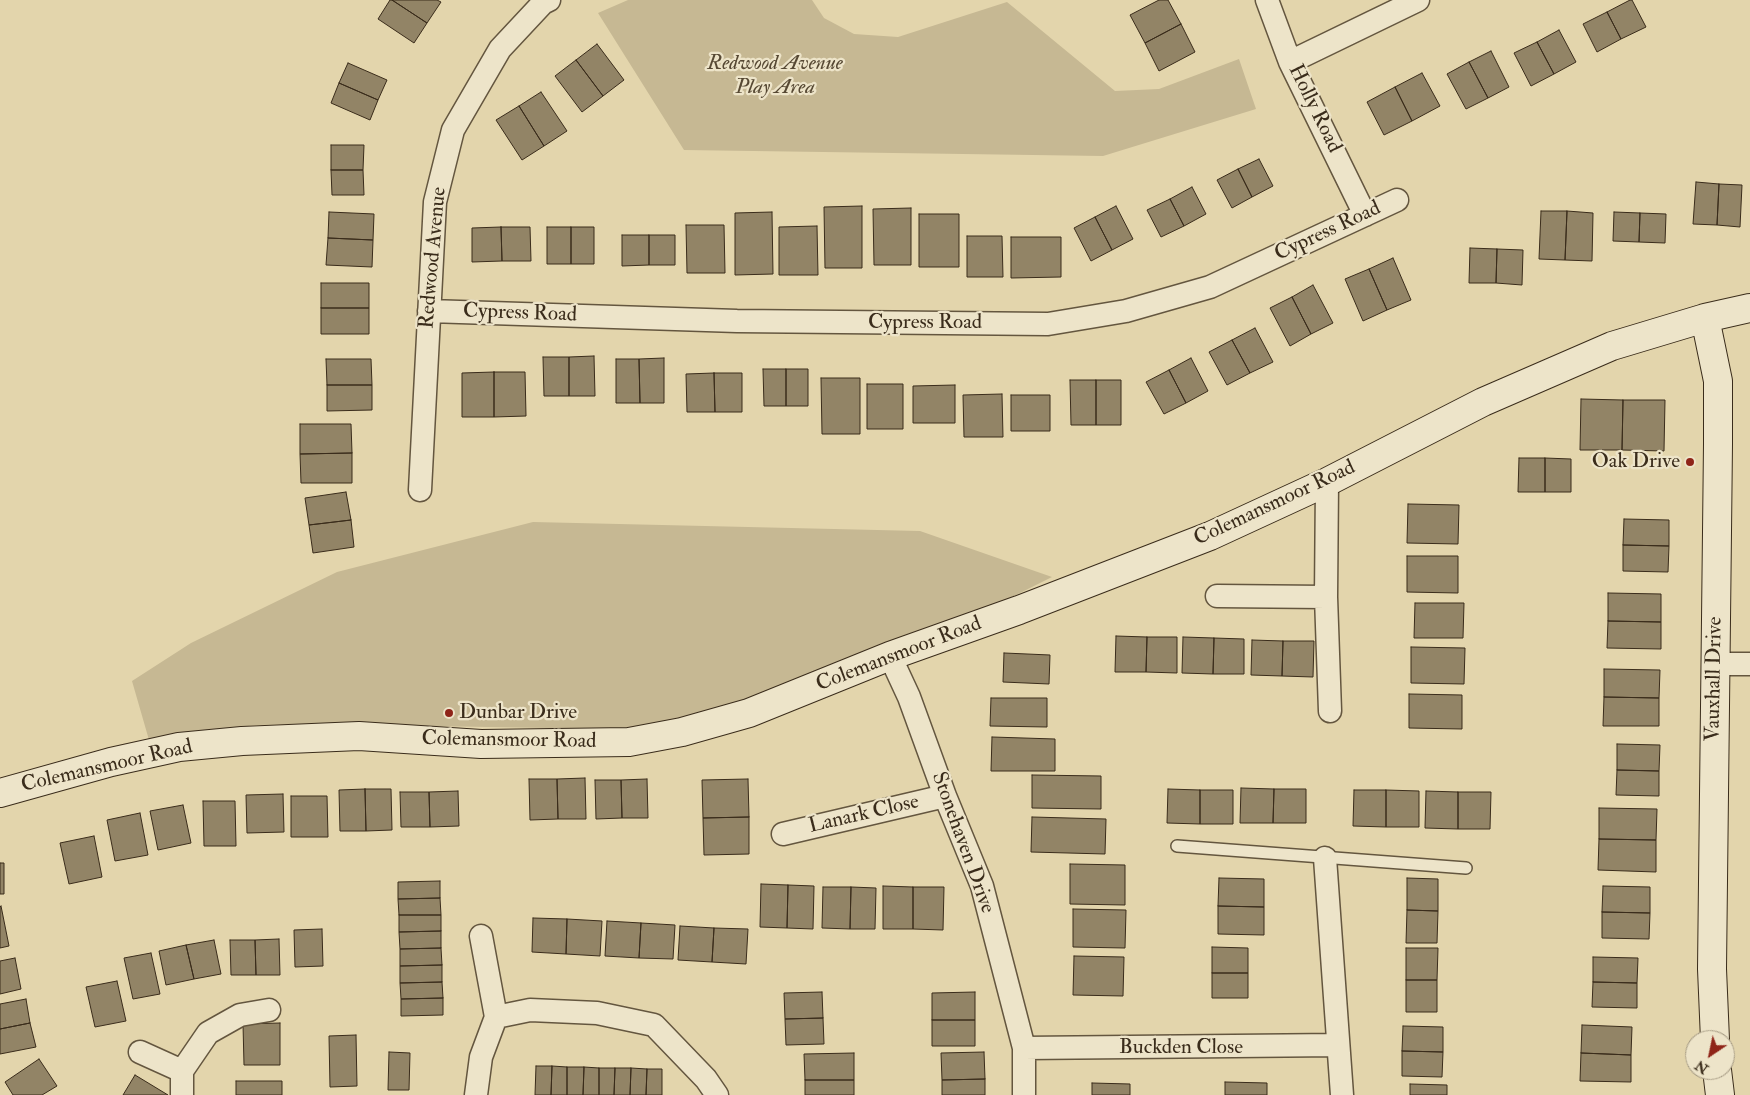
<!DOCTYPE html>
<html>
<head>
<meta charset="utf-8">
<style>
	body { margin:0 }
	#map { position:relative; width:1750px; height:1095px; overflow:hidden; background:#e3d5ac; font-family:"IM FELL Double Pica",serif }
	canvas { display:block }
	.north { position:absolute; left:1685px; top:1030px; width:50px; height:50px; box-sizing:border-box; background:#ede4c9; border:1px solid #a59a83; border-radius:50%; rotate:214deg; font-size:14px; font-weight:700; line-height:20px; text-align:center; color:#3a2c1b }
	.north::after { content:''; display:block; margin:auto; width:18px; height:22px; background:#8f2418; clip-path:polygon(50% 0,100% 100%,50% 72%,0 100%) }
</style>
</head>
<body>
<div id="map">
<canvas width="1750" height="1095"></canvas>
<div class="north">N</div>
</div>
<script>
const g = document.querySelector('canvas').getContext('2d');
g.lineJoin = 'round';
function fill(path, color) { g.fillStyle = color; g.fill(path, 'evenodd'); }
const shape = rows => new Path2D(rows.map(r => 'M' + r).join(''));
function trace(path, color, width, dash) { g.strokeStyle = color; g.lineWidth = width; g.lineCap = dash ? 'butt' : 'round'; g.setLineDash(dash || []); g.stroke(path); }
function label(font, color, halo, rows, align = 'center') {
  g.font = font + ' "IM FELL Double Pica",serif'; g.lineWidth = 4.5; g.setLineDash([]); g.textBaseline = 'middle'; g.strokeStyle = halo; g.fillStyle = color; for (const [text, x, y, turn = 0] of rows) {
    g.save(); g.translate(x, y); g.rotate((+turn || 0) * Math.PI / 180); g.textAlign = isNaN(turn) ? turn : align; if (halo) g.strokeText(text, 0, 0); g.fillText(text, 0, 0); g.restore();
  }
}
const green = shape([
	[628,0,812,0,824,18,854,34,898,37,1007,2,1115,91,1159,89,1239,59,1256,109,1103,156,684,150,598,13],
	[533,522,920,531,1052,577,992,607,815,676,712,712,662,724,611,729,305,724,257,725,187,733,149,740,132,681,191,643,337,572]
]);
const building = shape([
	[390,0,392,0,427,23,414,43,378,19,390,0],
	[392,0,437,0,441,2,427,23,392,0],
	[1159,0,1168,0,1181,24,1145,43,1130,15,1159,0],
	[1630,0,1632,0,1646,27,1621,39,1607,12,1630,0],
	[1607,12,1621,39,1597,52,1583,24,1607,12],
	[1181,24,1195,52,1159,71,1145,43,1181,24],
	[1559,30,1576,62,1554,74,1537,42,1559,30],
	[1537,42,1554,74,1531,86,1514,53,1537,42],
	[597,44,624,80,603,96,576,60,597,44],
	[1491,51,1509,87,1488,98,1469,62,1491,51],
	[576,60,603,96,582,112,555,76,576,60],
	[1469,62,1488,98,1466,109,1447,74,1469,62],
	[348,63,387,80,378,100,339,83,348,63],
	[1422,73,1440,106,1412,121,1395,87,1422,73],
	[339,83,378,100,370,120,331,103,339,83],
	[1395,87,1412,121,1384,135,1367,102,1395,87],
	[541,92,567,131,544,146,519,106,541,92],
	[519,106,544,146,522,160,496,120,519,106],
	[331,145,364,145,363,170,331,170,331,145],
	[1259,159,1273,186,1252,197,1238,169,1259,159],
	[1238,169,1252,197,1232,208,1217,180,1238,169],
	[331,170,363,170,364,195,332,195,331,170],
	[1696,182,1719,184,1717,225,1693,224,1696,182],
	[1719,184,1742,185,1740,227,1717,225,1719,184],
	[1192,187,1206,214,1184,226,1170,199,1192,187],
	[1170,199,1184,226,1161,237,1147,210,1170,199],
	[862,206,862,268,825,268,824,207,862,206],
	[1116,206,1133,239,1112,250,1095,217,1116,206],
	[911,208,911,265,874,265,873,209,911,208],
	[1541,211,1567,211,1565,260,1539,259,1541,211],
	[1567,211,1593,213,1592,261,1565,260,1567,211],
	[329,212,374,214,373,240,328,238,329,212],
	[772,212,773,274,735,275,735,213,772,212],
	[1614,212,1640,213,1639,242,1613,241,1614,212],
	[1640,213,1666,214,1665,243,1639,242,1640,213],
	[919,214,959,214,959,267,919,267,919,214],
	[1095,217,1112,250,1091,261,1074,228,1095,217],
	[686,225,724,225,725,273,687,273,686,225],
	[817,226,818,275,779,275,779,227,817,226],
	[501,227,530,227,531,261,502,261,501,227],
	[501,227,502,261,472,262,472,228,501,227],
	[547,227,571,227,571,264,547,264,547,227],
	[571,227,594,227,594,264,571,264,571,227],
	[622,235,649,235,649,265,622,266,622,235],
	[649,235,675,235,675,265,649,265,649,235],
	[967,236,1002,236,1003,277,967,277,967,236],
	[1011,237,1061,237,1061,277,1011,278,1011,237],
	[328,238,373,240,372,267,326,265,328,238],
	[1470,248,1497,249,1496,283,1469,283,1470,248],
	[1497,249,1523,250,1522,285,1496,283,1497,249],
	[1393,258,1411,300,1387,310,1369,269,1393,258],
	[1369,269,1387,310,1363,321,1345,279,1369,269],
	[321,283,369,283,369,308,321,308,321,283],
	[1313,285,1333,323,1311,334,1292,297,1313,285],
	[1292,297,1311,334,1290,346,1270,308,1292,297],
	[321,308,369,308,369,334,321,334,321,308],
	[1255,328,1273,362,1250,373,1232,340,1255,328],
	[1232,340,1250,373,1227,385,1209,352,1232,340],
	[594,356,595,396,569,396,569,357,594,356],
	[543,357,569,357,569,396,544,396,543,357],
	[664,358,664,403,640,403,639,359,664,358],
	[1191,358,1208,391,1186,403,1169,370,1191,358],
	[326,359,371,359,372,385,327,385,326,359],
	[616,359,639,359,640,403,616,403,616,359],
	[763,369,786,369,786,406,764,406,763,369],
	[786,369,808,369,808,406,786,406,786,369],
	[1169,370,1186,403,1164,414,1146,382,1169,370],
	[494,372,494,417,462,417,462,373,494,372],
	[494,372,525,372,526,416,494,417,494,372],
	[714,373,742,373,742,412,715,412,714,373],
	[714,373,715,412,687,412,686,374,714,373],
	[821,378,860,378,860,434,822,434,821,378],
	[1070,380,1096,380,1096,425,1071,425,1070,380],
	[1096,380,1121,380,1121,425,1096,425,1096,380],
	[867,384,903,384,903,429,867,429,867,384],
	[327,385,372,385,372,410,327,411,327,385],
	[955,385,955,423,913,423,913,386,955,385],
	[1002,394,1003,437,964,437,963,395,1002,394],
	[1011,395,1050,395,1050,431,1011,431,1011,395],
	[1581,399,1623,400,1622,450,1580,450,1581,399],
	[1623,400,1665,400,1664,451,1622,450,1623,400],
	[300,424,351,424,352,453,300,454,300,424],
	[352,453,352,483,301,483,300,454,352,453],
	[1519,458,1545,458,1545,492,1518,492,1519,458],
	[1545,458,1571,459,1571,492,1545,492,1545,458],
	[346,492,351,520,309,525,305,498,346,492],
	[1408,504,1459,505,1458,544,1407,543,1408,504],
	[1624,519,1669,520,1669,546,1623,545,1624,519],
	[351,520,354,547,313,553,309,525,351,520],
	[1623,545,1669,546,1668,572,1623,571,1623,545],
	[1407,556,1458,556,1458,593,1407,592,1407,556],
	[1608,593,1661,594,1661,622,1608,621,1608,593],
	[1415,603,1464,603,1463,638,1414,638,1415,603],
	[1608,621,1661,622,1661,649,1607,648,1608,621],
	[1116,636,1147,637,1146,672,1115,672,1116,636],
	[1147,637,1177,637,1177,673,1146,672,1147,637],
	[1183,637,1214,638,1213,674,1182,673,1183,637],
	[1214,638,1244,639,1244,674,1213,674,1214,638],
	[1252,640,1283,641,1282,676,1251,675,1252,640],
	[1283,641,1314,641,1313,677,1282,676,1283,641],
	[1411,647,1465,648,1464,684,1411,683,1411,647],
	[1004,653,1050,655,1049,684,1003,682,1004,653],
	[1604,669,1660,670,1659,698,1604,697,1604,669],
	[1409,694,1462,695,1462,729,1409,728,1409,694],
	[1604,697,1659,698,1659,726,1603,726,1604,697],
	[991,698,1047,698,1047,727,990,726,991,698],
	[992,737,1055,739,1055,771,991,771,992,737],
	[1617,744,1660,745,1659,771,1617,770,1617,744],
	[1617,770,1659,771,1659,796,1616,795,1617,770],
	[1032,775,1101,776,1101,809,1032,808,1032,775],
	[585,778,586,819,558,819,557,779,585,778],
	[529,779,557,779,558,819,530,820,529,779],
	[647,779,648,818,622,818,621,780,647,779],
	[748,779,749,817,703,818,702,780,748,779],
	[595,780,621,780,622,818,596,819,595,780],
	[1241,788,1274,789,1273,823,1240,823,1241,788],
	[365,789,391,789,392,830,366,831,365,789],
	[365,789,366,831,340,831,339,790,365,789],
	[1168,789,1200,790,1200,824,1167,823,1168,789],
	[1274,789,1306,789,1306,823,1273,823,1274,789],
	[1200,790,1233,790,1233,824,1200,824,1200,790],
	[1354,790,1386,790,1386,827,1353,826,1354,790],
	[1386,790,1419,791,1419,827,1386,827,1386,790],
	[458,791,459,826,430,827,429,792,458,791],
	[1426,791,1458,792,1458,829,1425,828,1426,791],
	[400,792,429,792,430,827,401,827,400,792],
	[1458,792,1491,792,1490,829,1458,829,1458,792],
	[283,794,284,832,247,833,246,795,283,794],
	[291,796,327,796,328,837,291,837,291,796],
	[203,801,235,801,236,846,204,846,203,801],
	[183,805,191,843,158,850,150,811,183,805],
	[1599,808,1657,809,1656,840,1599,839,1599,808],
	[140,813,148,855,115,861,107,820,140,813],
	[749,817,749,854,704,855,703,818,749,817],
	[1032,817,1106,819,1105,854,1031,852,1032,817],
	[94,836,102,877,69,884,60,843,94,836],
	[1599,839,1656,840,1656,872,1598,870,1599,839],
	[0,863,4,863,4,894,0,894,0,863],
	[1070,864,1125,865,1125,905,1070,904,1070,864],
	[1219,878,1264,879,1264,907,1218,906,1219,878],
	[1407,878,1438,879,1438,911,1407,910,1407,878],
	[440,881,440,898,398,899,398,882,440,881],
	[761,884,788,885,787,928,760,927,761,884],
	[788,885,814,886,813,929,787,928,788,885],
	[883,886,913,887,913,929,883,929,883,886],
	[1603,886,1650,887,1650,913,1602,912,1603,886],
	[823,887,851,887,850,929,822,928,823,887],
	[851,887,876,888,875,929,850,929,851,887],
	[913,887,944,887,943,930,913,929,913,887],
	[440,898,441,915,399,915,398,899,440,898],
	[1,906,9,946,0,948,0,907,1,906],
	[1218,906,1264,907,1264,935,1218,934,1218,906],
	[1073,909,1126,910,1125,948,1073,947,1073,909],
	[1407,910,1438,911,1437,943,1406,943,1407,910],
	[1602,912,1650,913,1649,939,1602,938,1602,912],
	[399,915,441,915,441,931,399,932,399,915],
	[533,918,567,919,566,954,532,952,533,918],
	[567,919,602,921,600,956,566,954,567,919],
	[607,921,641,923,639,958,605,956,607,921],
	[641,923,675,925,673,959,639,958,641,923],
	[680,926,714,928,712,962,678,960,680,926],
	[714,928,748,929,746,964,712,962,714,928],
	[322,929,323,966,295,967,294,930,322,929],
	[441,931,441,948,400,949,399,932,441,931],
	[279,939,280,975,256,975,255,940,279,939],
	[214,940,221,974,194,979,186,945,214,940],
	[230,940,255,940,256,975,231,975,230,940],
	[186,945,194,979,166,985,159,951,186,945],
	[1212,947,1248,948,1248,973,1212,973,1212,947],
	[441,948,442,965,400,966,400,949,441,948],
	[1406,948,1438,948,1437,980,1406,980,1406,948],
	[151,953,160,994,133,999,124,958,151,953],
	[1074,956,1124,957,1123,996,1073,995,1074,956],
	[1593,957,1638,958,1637,983,1593,982,1593,957],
	[15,958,21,989,0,994,0,961,15,958],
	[442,965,442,982,400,983,400,966,442,965],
	[1212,973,1248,973,1248,998,1212,998,1212,973],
	[1406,980,1437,980,1437,1012,1406,1012,1406,980],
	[117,981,126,1021,95,1027,86,987,117,981],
	[442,982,443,998,401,999,400,983,442,982],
	[1593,982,1637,983,1637,1008,1592,1007,1593,982],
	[822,992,823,1018,785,1019,784,993,822,992],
	[975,992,975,1020,932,1020,932,993,975,992],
	[443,998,443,1015,401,1016,401,999,443,998],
	[26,999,30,1023,0,1029,0,1004,26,999],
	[823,1018,824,1044,786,1045,785,1019,823,1018],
	[932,1020,975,1020,975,1046,932,1046,932,1020],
	[30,1023,36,1047,0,1054,0,1029,30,1023],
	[280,1023,280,1065,244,1065,243,1024,280,1023],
	[1582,1025,1632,1027,1631,1055,1581,1053,1582,1025],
	[1403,1026,1443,1027,1443,1052,1402,1051,1403,1026],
	[356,1035,357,1086,330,1087,329,1036,356,1035],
	[1402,1051,1443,1052,1442,1077,1402,1076,1402,1051],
	[389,1052,410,1053,409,1090,388,1090,389,1052],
	[984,1052,985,1079,942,1080,941,1053,984,1052],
	[854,1053,854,1080,805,1080,804,1054,854,1053],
	[1581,1053,1631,1055,1631,1082,1580,1081,1581,1053],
	[39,1059,57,1086,42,1095,13,1095,5,1082,39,1059],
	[536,1066,552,1066,551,1095,535,1095,536,1066],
	[552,1066,567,1067,567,1095,551,1095,552,1066],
	[567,1067,584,1067,583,1095,567,1095,567,1067],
	[584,1067,599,1068,599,1095,583,1095,584,1067],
	[599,1068,615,1068,614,1095,599,1095,599,1068],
	[615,1068,631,1068,630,1095,614,1095,615,1068],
	[631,1068,647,1069,646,1095,630,1095,631,1068],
	[647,1069,662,1069,662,1095,646,1095,647,1069],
	[135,1075,168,1095,123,1095,135,1075],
	[985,1079,985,1095,942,1095,942,1080,985,1079],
	[805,1080,854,1080,854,1095,805,1095,805,1080],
	[236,1081,282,1081,282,1095,236,1095,236,1081],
	[1225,1082,1267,1083,1267,1095,1225,1095,1225,1082],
	[1092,1083,1130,1084,1130,1095,1092,1095,1092,1083],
	[1410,1084,1447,1085,1447,1095,1410,1095,1410,1084]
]);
const lane = shape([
	[1177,846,1466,868]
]);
const street = shape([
	[1267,0,1290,62,1365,215],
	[1290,62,1418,0],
	[429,311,737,321,1048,324,1126,311,1210,287,1397,200],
	[1327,482,1326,597,1330,711],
	[420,490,435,202,453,130,500,49,543,3,549,0],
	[1217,596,1326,597],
	[890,656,909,697,945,796,982,886,1024,1048,1024,1095],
	[1715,664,1750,664],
	[783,834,945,796],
	[1325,858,1342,1095],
	[481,936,496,1017],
	[1024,1048,1338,1045],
	[140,1052,182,1071,182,1095],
	[182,1071,208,1033,240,1015,269,1010],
	[476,1095,481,1057,496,1017,530,1010,597,1013,654,1025,706,1079,717,1095]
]);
const secondary = shape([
	[1705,318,1718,381,1718,444,1712,969,1715,1040],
	[0,793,111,762,179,747,242,741,359,736,481,744,629,742,682,732,749,713,890,656,1019,610,1210,536,1327,482,1483,402,1612,346,1705,318,1750,308],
	[1717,1070,1720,1095]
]);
const markers = [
	[1690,462,5,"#8f2418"],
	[449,713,5,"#8f2418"]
];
const parkNames = [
	["Redwood Avenue",775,64],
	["Play Area",775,88]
];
const streetNames = [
	["Holly Road",1314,109,64],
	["Cypress Road",1328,232,-25],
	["Redwood Avenue",434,258,-85],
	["Cypress Road",520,314,2],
	["Cypress Road",925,323],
	["Colemansmoor Road",1275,504,-25],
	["Colemansmoor Road",899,655,-21],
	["Vauxhall Drive",1715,679,-89],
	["Colemansmoor Road",509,741,1],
	["Colemansmoor Road",107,767,-13],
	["Lanark Close",864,815,-13],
	["Stonehaven Drive",962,843,70],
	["Buckden Close",1181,1048]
];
const poiNames = [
	["Oak Drive",1680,462],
	["Dunbar Drive",459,713,"left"]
];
fill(green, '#c6b893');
fill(building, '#928466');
trace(building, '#3a2c1b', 1);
trace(lane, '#64563f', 14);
trace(street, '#64563f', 25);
trace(secondary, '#3a2c1b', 30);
trace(lane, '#ede4c9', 11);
trace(street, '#ede4c9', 22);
trace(secondary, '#ede4c9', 28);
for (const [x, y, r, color] of markers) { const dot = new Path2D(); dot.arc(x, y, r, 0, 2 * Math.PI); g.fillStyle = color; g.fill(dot); trace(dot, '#ede4c9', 2); }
label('italic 21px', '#564833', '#ede4c9', parkNames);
label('21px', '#3a2c1b', '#ede4c9', streetNames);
label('21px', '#3a2c1b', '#ede4c9', poiNames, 'right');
</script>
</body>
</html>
